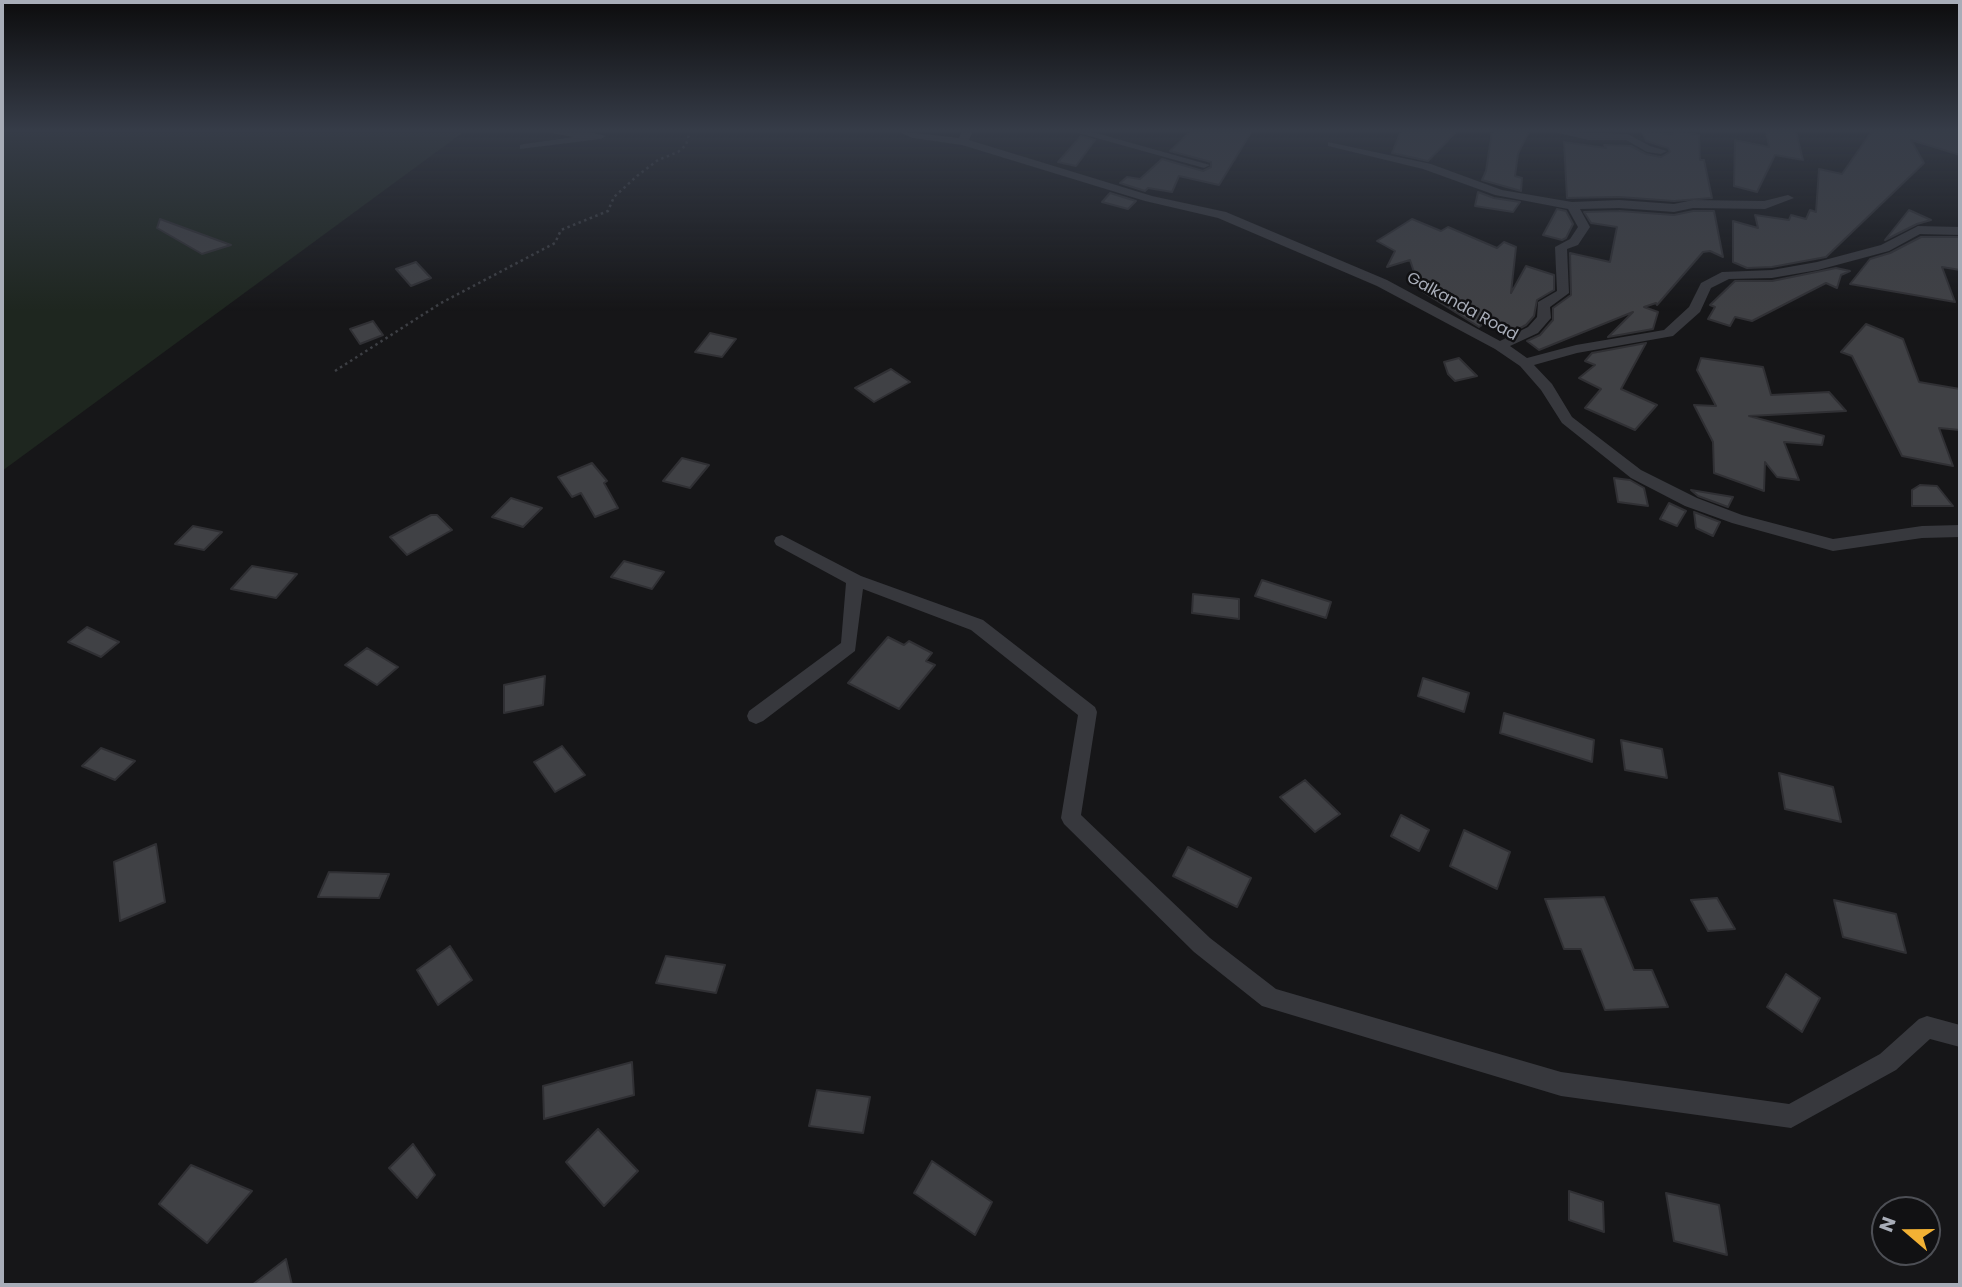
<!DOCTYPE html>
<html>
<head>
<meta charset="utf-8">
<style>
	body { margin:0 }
	#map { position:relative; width:1962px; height:1287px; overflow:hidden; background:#161618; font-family:Poppins,sans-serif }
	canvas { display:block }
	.frame { position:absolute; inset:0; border:4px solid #a8adb8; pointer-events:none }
	.north { position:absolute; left:1871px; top:1196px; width:70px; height:70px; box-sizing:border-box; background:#111113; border:2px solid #4d4f55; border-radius:50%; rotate:290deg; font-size:19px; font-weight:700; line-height:28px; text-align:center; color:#a8adb8 }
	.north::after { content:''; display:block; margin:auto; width:24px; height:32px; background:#f2b134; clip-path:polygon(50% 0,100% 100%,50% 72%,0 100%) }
</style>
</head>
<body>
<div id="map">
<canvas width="1962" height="1287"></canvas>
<div class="frame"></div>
<div class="north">N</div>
</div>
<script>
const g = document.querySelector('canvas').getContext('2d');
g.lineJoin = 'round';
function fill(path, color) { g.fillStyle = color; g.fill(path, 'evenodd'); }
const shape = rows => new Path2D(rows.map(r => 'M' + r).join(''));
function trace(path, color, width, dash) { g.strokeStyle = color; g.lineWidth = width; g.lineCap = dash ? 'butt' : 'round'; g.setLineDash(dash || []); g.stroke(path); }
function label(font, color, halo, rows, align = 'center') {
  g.font = font + ' Poppins,sans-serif'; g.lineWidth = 5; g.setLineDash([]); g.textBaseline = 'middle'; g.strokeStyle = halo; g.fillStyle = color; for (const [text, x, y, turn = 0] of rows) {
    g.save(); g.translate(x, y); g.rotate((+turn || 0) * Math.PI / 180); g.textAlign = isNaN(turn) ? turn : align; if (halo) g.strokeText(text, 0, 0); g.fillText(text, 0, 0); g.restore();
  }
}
const green = shape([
	[2,131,465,131,2,471]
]);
const building = shape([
	[1191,131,1252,131,1219,185,1179,176,1172,192,1148,188,1145,191,1120,183,1127,177,1140,179,1162,159,1203,171,1211,167,1211,162,1170,151,1191,131],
	[1401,131,1457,131,1428,161,1392,153,1401,131],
	[1492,131,1529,131,1518,154,1515,176,1522,178,1521,191,1482,180,1486,171,1492,131],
	[1642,131,1672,134,1677,131,1699,135,1700,160,1704,160,1712,198,1674,201,1619,197,1567,198,1564,142,1606,148,1604,145,1631,146,1646,154,1661,157,1670,152,1668,148,1646,141,1642,131],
	[1766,131,1796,131,1803,160,1775,155,1757,192,1734,186,1735,140,1769,147,1766,131],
	[1872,131,1960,131,1960,155,1911,140,1924,163,1826,257,1772,267,1747,268,1733,262,1733,221,1758,228,1755,215,1789,220,1791,215,1806,219,1810,210,1816,212,1819,169,1842,174,1872,131],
	[1081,136,1095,140,1076,166,1058,162,1081,136],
	[1478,192,1494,198,1520,202,1513,212,1475,206,1478,192],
	[1110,193,1136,201,1128,209,1102,202,1110,193],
	[1557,209,1566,211,1573,224,1566,238,1562,240,1543,235,1557,209],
	[1909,210,1931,220,1917,224,1885,240,1909,210],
	[1619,211,1674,215,1693,211,1714,211,1723,257,1710,251,1703,252,1657,305,1656,303,1644,307,1658,312,1653,329,1608,337,1633,312,1539,350,1527,341,1540,335,1553,320,1553,308,1571,295,1570,253,1610,262,1617,227,1591,223,1584,212,1619,211],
	[160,219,231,245,202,254,157,228,160,219],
	[1412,219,1441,231,1448,227,1497,248,1504,242,1516,247,1511,293,1526,266,1554,275,1554,290,1537,300,1534,316,1526,325,1511,333,1490,320,1479,327,1420,290,1410,260,1387,267,1395,251,1377,241,1412,219],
	[1921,237,1960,237,1960,270,1942,267,1955,302,1850,284,1870,259,1890,253,1921,237],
	[416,262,431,278,411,286,396,269,416,262],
	[1836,268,1850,271,1841,275,1837,288,1826,283,1752,321,1735,317,1730,326,1708,319,1715,307,1710,305,1735,281,1772,281,1836,268],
	[373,321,383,335,360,344,350,329,373,321],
	[1866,324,1903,339,1919,382,1960,389,1960,430,1939,428,1953,466,1902,456,1852,356,1841,352,1866,324],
	[710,333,736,339,722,357,695,352,710,333],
	[1646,343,1621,389,1657,405,1635,430,1585,408,1601,389,1579,378,1595,365,1585,361,1592,353,1646,343],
	[1459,358,1477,376,1455,381,1448,374,1444,362,1459,358],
	[1701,358,1763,367,1771,395,1829,392,1846,411,1749,416,1824,436,1822,445,1784,442,1799,480,1777,477,1765,462,1764,491,1714,473,1713,442,1694,405,1716,406,1697,370,1701,358],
	[891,369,910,382,874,402,855,388,891,369],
	[682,458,709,465,690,488,663,481,682,458],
	[592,463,607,481,604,483,618,508,595,517,581,493,572,497,558,477,592,463],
	[1614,478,1630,480,1644,488,1648,506,1618,502,1614,478],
	[1920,485,1937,486,1953,506,1912,506,1912,490,1920,485],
	[1691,490,1733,497,1728,507,1698,496,1691,490],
	[511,498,542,508,523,527,492,517,511,498],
	[1669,503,1686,511,1677,526,1660,519,1669,503],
	[1694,512,1720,522,1713,536,1696,528,1694,512],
	[431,515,437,515,452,530,407,555,390,537,431,515],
	[193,526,222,532,204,550,175,544,193,526],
	[624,561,664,572,652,589,611,577,624,561],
	[252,566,297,574,276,598,231,589,252,566],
	[1262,580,1331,602,1326,618,1255,596,1262,580],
	[1193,594,1239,599,1239,619,1192,613,1193,594],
	[87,627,119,642,101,657,68,642,87,627],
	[888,637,904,645,909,641,932,653,926,661,935,665,899,709,848,683,888,637],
	[367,648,398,667,377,685,345,665,367,648],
	[545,676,543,705,504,713,504,685,545,676],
	[1423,678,1469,693,1464,712,1418,696,1423,678],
	[1504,713,1594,740,1592,762,1500,733,1504,713],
	[1621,740,1662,749,1667,778,1625,770,1621,740],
	[562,746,585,775,555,792,534,762,562,746],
	[101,748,135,761,115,780,82,766,101,748],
	[1779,773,1833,787,1841,822,1785,809,1779,773],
	[1305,780,1340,814,1315,832,1280,797,1305,780],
	[1401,815,1429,830,1419,851,1391,836,1401,815],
	[1464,830,1510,852,1497,889,1450,866,1464,830],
	[156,844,165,902,120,921,114,862,156,844],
	[1188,847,1251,878,1237,907,1173,876,1188,847],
	[329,872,389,874,379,898,318,897,329,872],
	[1604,897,1634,970,1652,970,1668,1007,1605,1010,1581,949,1564,949,1545,899,1604,897],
	[1717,898,1735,929,1708,931,1691,900,1717,898],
	[1834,900,1896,914,1906,953,1843,937,1834,900],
	[450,946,472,980,438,1005,417,970,450,946],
	[666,956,725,965,716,993,656,983,666,956],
	[1786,974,1820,998,1802,1032,1767,1007,1786,974],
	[632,1062,634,1095,544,1119,543,1086,632,1062],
	[817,1090,870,1097,863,1133,809,1126,817,1090],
	[598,1129,638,1171,604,1206,566,1162,598,1129],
	[413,1144,435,1175,417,1198,389,1168,413,1144],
	[932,1161,992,1202,975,1235,914,1193,932,1161],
	[191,1165,252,1191,207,1243,159,1204,191,1165],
	[1569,1191,1603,1202,1604,1232,1569,1220,1569,1191],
	[1666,1193,1719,1205,1727,1255,1674,1241,1666,1193],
	[286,1259,292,1285,252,1285,286,1259]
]);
const path = shape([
	[335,371,441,303,555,243,561,230,608,211,614,197,637,176,658,160,678,152,686,145,690,131]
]);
const street = shape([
	[542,131,585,131,606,136,601,139,520,149,520,145,524,144,573,137,542,131],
	[898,131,959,138,962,131,973,131,969,140,1152,196,1226,212,1387,280,1500,341,1528,327,1537,317,1538,302,1557,291,1555,247,1570,239,1578,227,1568,209,1495,195,1423,169,1328,146,1328,142,1431,164,1502,190,1572,202,1619,200,1674,204,1693,200,1764,201,1788,195,1794,198,1765,209,1693,208,1674,212,1619,208,1580,209,1590,227,1578,245,1567,249,1569,293,1550,307,1551,318,1538,333,1510,346,1527,358,1576,345,1664,330,1689,307,1701,283,1722,272,1772,270,1817,262,1881,245,1918,226,1960,227,1960,235,1920,234,1889,251,1818,270,1772,278,1729,279,1711,288,1700,312,1673,336,1577,353,1534,365,1552,384,1572,417,1641,470,1697,498,1742,515,1833,539,1922,526,1960,525,1960,537,1922,538,1833,551,1732,523,1685,506,1631,478,1562,423,1541,390,1520,366,1495,349,1377,286,1218,218,1145,201,962,145,912,138,898,131],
	[1071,131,1089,131,1210,165,1204,168,1071,131],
	[1550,131,1628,134,1650,146,1667,151,1661,154,1647,152,1626,140,1588,140,1550,131],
	[782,535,861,576,983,620,1095,707,1097,712,1081,815,1210,938,1276,989,1561,1072,1789,1104,1880,1054,1919,1019,1927,1016,1960,1025,1960,1047,1930,1039,1896,1070,1791,1128,1561,1096,1262,1006,1194,952,1064,824,1061,818,1078,715,971,630,863,589,855,651,763,721,756,724,749,721,747,716,749,711,841,643,846,583,776,545,774,541,776,537,782,535]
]);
const farStreetnames = [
	["Galkanda Road",1462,307,29]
];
fill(green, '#1e261f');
fill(building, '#404145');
trace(building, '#303034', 2);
trace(path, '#3d3f44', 2.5, [2.5, 3.5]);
fill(street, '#37383d');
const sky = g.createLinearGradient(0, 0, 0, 311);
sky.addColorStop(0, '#0c0c0d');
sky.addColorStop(0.42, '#363c48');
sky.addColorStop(1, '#363c4800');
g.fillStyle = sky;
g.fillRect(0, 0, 1962, 311);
label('16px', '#a8adb8', '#111113', farStreetnames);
</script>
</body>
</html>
